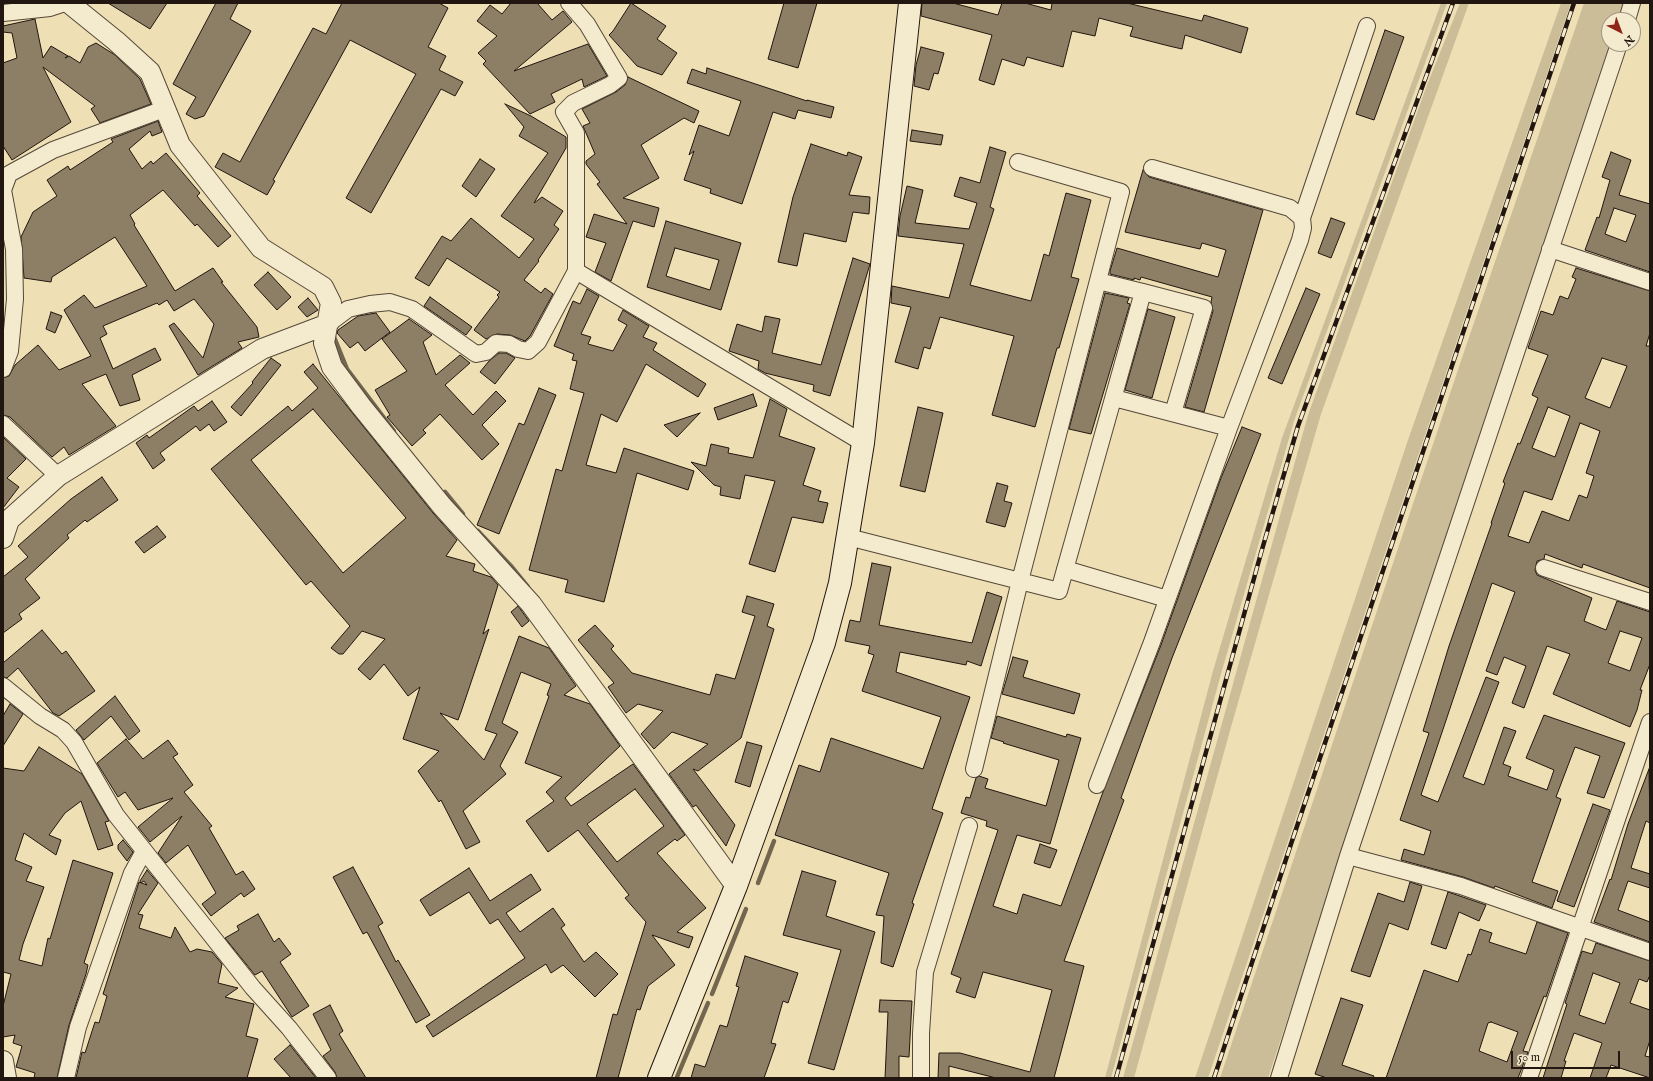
<!DOCTYPE html>
<html>
<head>
<meta charset="utf-8">
<style>
	body { margin:0 }
	#map { position:relative; width:1653px; height:1081px; overflow:hidden; background:#eedfb4; font-family:"IM FELL English",serif }
	canvas { display:block }
	.frame { position:absolute; inset:0; border:4px solid #211610; pointer-events:none }
	.north { position:absolute; left:1601px; top:12px; width:40px; height:40px; box-sizing:border-box; background:#f4eace; border:1px solid #a09582; border-radius:50%; rotate:138deg; font-size:11px; font-weight:700; line-height:16px; text-align:center; color:#211610 }
	.north::after { content:''; display:block; margin:auto; width:14px; height:18px; background:#8f2418; clip-path:polygon(50% 0,100% 100%,50% 72%,0 100%) }
	.scale { position:absolute; left:1511px; top:1051px; width:109px; height:18px; box-sizing:border-box; border:2px solid #211610; border-top:0; padding-left:5px; font-size:12px; line-height:14px; white-space:nowrap; color:#211610; -webkit-text-stroke:3px #f4eace; paint-order:stroke }
</style>
</head>
<body>
<div id="map">
<canvas width="1653" height="1081"></canvas>
<div class="frame"></div>
<div class="north">N</div>
<div class="scale">50 m</div>
</div>
<script>
const g = document.querySelector('canvas').getContext('2d');
g.lineJoin = 'round';
function fill(path, color) { g.fillStyle = color; g.fill(path, 'evenodd'); }
const shape = rows => new Path2D(rows.map(r => 'M' + r).join(''));
function trace(path, color, width, dash) { g.strokeStyle = color; g.lineWidth = width; g.lineCap = dash ? 'butt' : 'round'; g.setLineDash(dash || []); g.stroke(path); }
const green = shape([
	[1441,3,1447,3,1294,421,1219,681,1111,1078,1105,1078,1213,671,1282,438],
	[1460,3,1469,3,1321,414,1231,727,1134,1078,1123,1078,1308,415,1427,85],
	[1561,3,1571,3,1208,1078,1195,1078,1408,440],
	[1584,3,1624,3,1618,20,1609,20,1610,44,1268,1078,1220,1078,1466,346]
]);
const stream = shape([
	[334,337,347,369,394,431],
	[445,492,463,514],
	[478,531,511,566,528,587],
	[758,883,774,841],
	[712,994,746,909],
	[677,1077,708,1003]
]);
const building = shape([
	[108,3,167,3,150,29,108,3],
	[216,3,238,3,230,19,251,31,204,116,195,119,186,114,196,97,173,84,216,3],
	[342,3,439,3,448,8,428,47,446,56,439,70,463,82,455,96,441,89,371,213,346,198,416,74,350,40,273,180,275,181,267,195,215,167,223,153,240,162,313,28,326,34,342,3],
	[511,3,537,3,552,20,563,11,572,22,514,71,588,44,607,76,584,87,582,79,551,94,555,102,530,114,483,64,486,61,478,53,497,36,477,21,490,5,502,14,511,3],
	[631,3,666,26,657,39,677,53,662,75,637,66,609,35,613,31,631,3],
	[784,3,817,3,798,68,768,59,784,3],
	[922,3,953,3,998,15,1002,3,1025,3,1051,10,1052,3,1127,3,1202,21,1204,15,1248,28,1241,53,1185,35,1182,49,1169,46,1130,36,1133,27,1099,18,1095,36,1072,31,1063,67,1027,57,1024,66,1002,59,994,85,979,80,992,35,921,16,922,3],
	[35,19,43,58,51,46,68,56,65,58,69,56,80,63,88,47,96,43,115,55,140,79,151,104,100,123,91,109,95,106,43,67,71,122,12,160,3,146,3,63,17,58,12,33,3,32,3,26,35,19],
	[1385,30,1404,37,1374,120,1356,114,1385,30],
	[921,47,944,53,938,74,934,73,929,90,914,86,916,65,921,47],
	[707,68,807,101,807,100,834,107,831,118,798,110,795,119,773,112,742,204,710,193,711,189,684,180,694,151,689,155,699,125,729,136,741,101,687,83,692,69,706,74,707,68],
	[628,77,699,111,694,123,684,118,641,145,659,178,623,198,659,208,654,227,633,221,611,281,595,272,606,243,586,237,594,214,627,224,597,184,600,182,586,164,586,161,595,154,583,126,590,123,582,109,616,92,625,85,628,77],
	[505,104,531,116,566,137,566,148,534,203,542,197,563,211,554,225,559,229,538,260,539,261,524,280,541,293,545,288,553,294,530,336,525,341,510,335,497,334,486,339,474,330,499,297,497,295,500,292,447,258,429,286,415,278,442,236,451,241,471,218,519,258,534,239,501,216,548,153,519,136,524,127,505,104],
	[158,121,162,132,152,136,150,131,129,149,142,169,151,161,153,164,166,153,200,193,197,196,231,236,218,247,197,224,195,226,163,190,130,215,135,224,134,225,175,291,213,268,223,282,221,282,257,327,259,337,238,342,242,348,198,375,169,326,174,323,203,358,214,324,194,299,174,311,167,300,159,305,157,303,103,326,107,334,100,338,113,369,155,348,161,360,132,375,140,400,120,406,106,374,82,384,116,426,69,455,64,447,52,457,10,417,3,415,3,378,9,376,15,365,38,345,59,370,91,356,64,310,84,295,95,308,147,286,115,237,52,277,51,282,24,278,21,237,33,212,57,196,47,180,68,166,70,170,113,142,111,139,158,121],
	[912,130,943,135,941,145,910,141,912,130],
	[811,144,847,156,848,152,862,157,849,195,870,197,869,214,853,212,846,242,804,233,797,266,778,262,793,197,811,144],
	[990,147,1006,152,990,207,994,209,970,285,1031,301,1044,254,1049,256,1066,193,1091,200,1071,277,1079,279,1059,348,1057,348,1035,427,992,415,1014,336,940,317,930,349,924,347,918,369,895,362,911,307,891,303,892,286,949,298,964,244,898,236,900,216,907,186,923,190,915,223,969,229,977,203,954,196,960,177,980,183,990,147],
	[1611,152,1631,160,1619,195,1650,204,1650,272,1585,250,1597,217,1599,218,1610,180,1602,177,1611,152],
	[1614,208,1636,215,1626,242,1605,234,1614,208],
	[480,159,495,169,476,197,462,186,480,159],
	[1143,170,1149,177,1263,210,1204,412,1185,407,1213,311,1211,302,1212,297,1141,277,1140,280,1134,278,1134,280,1110,274,1110,271,1117,248,1218,277,1226,250,1202,243,1200,249,1125,232,1143,170],
	[1331,218,1345,223,1331,258,1318,253,1331,218],
	[666,221,741,243,721,310,647,287,666,221],
	[675,248,719,260,710,290,666,276,675,248],
	[853,258,870,264,830,396,813,391,814,385,765,373,758,369,759,361,729,351,737,324,762,332,765,316,780,319,772,353,821,365,853,258],
	[1576,268,1650,291,1650,333,1646,346,1650,346,1650,588,1583,564,1582,568,1545,554,1544,559,1537,561,1535,570,1537,575,1592,598,1584,621,1606,630,1617,601,1650,612,1650,664,1640,690,1642,690,1637,710,1630,727,1553,694,1570,654,1547,646,1524,708,1512,703,1526,666,1504,657,1497,675,1486,671,1515,592,1492,583,1421,795,1438,802,1486,677,1499,682,1463,777,1484,785,1504,727,1516,731,1503,764,1511,767,1508,776,1547,790,1554,770,1526,758,1544,715,1625,743,1604,798,1587,793,1600,756,1575,747,1556,797,1561,799,1532,882,1558,891,1552,908,1495,886,1494,888,1463,877,1401,860,1404,849,1424,855,1431,831,1400,820,1429,733,1423,731,1449,646,1492,523,1491,523,1505,483,1503,482,1518,443,1520,444,1538,398,1532,395,1548,355,1528,348,1541,311,1553,315,1560,296,1568,299,1576,279,1572,277,1576,268],
	[1602,358,1627,366,1610,408,1585,398,1602,358],
	[1548,407,1570,416,1555,457,1532,448,1548,407],
	[1580,423,1600,431,1586,473,1594,476,1587,498,1579,495,1569,521,1542,511,1529,543,1508,536,1524,491,1552,500,1580,423],
	[1620,631,1642,638,1630,671,1608,663,1620,631],
	[268,272,291,297,277,310,254,285,268,272],
	[1306,288,1320,294,1282,384,1268,378,1306,288],
	[587,289,599,296,581,334,591,337,588,344,613,351,627,325,618,320,623,310,649,326,643,337,657,343,653,350,706,384,698,397,646,364,617,422,601,414,586,465,616,473,624,448,694,471,688,490,637,473,604,602,565,592,568,580,529,570,556,469,562,471,584,393,570,389,577,361,572,360,574,354,554,346,573,301,580,304,587,289],
	[1105,293,1129,298,1127,303,1130,304,1091,434,1069,429,1105,293],
	[430,297,472,327,466,335,424,306,430,297],
	[308,298,318,310,307,317,298,307,308,298],
	[1148,309,1175,317,1152,398,1125,390,1148,309],
	[51,312,62,316,55,333,46,329,51,312],
	[376,313,390,332,365,351,358,342,350,348,337,333,338,330,358,316,376,313],
	[409,319,432,335,423,342,436,375,460,355,470,363,445,385,473,415,496,391,506,401,482,425,499,444,482,460,440,414,423,430,426,433,412,446,387,417,390,415,375,390,407,371,382,339,409,319],
	[499,353,506,353,515,358,495,384,480,372,489,361,499,353],
	[271,358,281,365,241,416,231,407,253,383,252,382,271,358],
	[313,364,433,513,457,540,446,556,475,564,473,571,491,577,498,585,483,634,489,629,461,712,458,720,440,713,484,760,497,734,485,730,519,636,549,648,576,686,564,695,590,704,620,746,565,798,571,806,633,764,685,835,677,841,675,839,657,853,706,908,677,932,693,937,689,948,652,935,675,965,648,986,640,1010,637,1009,618,1078,596,1078,613,1014,617,1015,646,922,625,898,629,895,578,830,548,852,526,821,554,801,546,792,562,777,525,763,549,696,547,695,551,684,521,672,502,723,518,732,500,766,506,774,463,811,480,842,466,849,441,800,439,802,418,771,439,751,403,739,420,687,408,696,384,664,370,680,358,669,385,639,362,631,343,654,339,654,331,648,350,626,311,581,306,585,211,469,288,406,292,411,318,388,304,372,313,364],
	[313,409,406,518,343,573,251,460,313,409],
	[635,789,664,826,617,862,587,824,635,789],
	[539,388,556,395,499,534,477,525,519,423,524,425,539,388],
	[753,394,757,406,718,420,714,408,753,394],
	[770,399,787,409,779,436,815,448,803,485,821,491,818,501,828,503,823,523,792,517,775,572,749,564,775,481,745,475,740,499,720,495,721,487,714,485,691,462,706,466,711,444,729,448,728,453,753,458,770,399],
	[212,401,227,422,214,431,209,424,200,431,196,426,160,453,165,460,153,469,136,443,147,435,149,438,194,406,198,411,212,401],
	[918,407,943,413,925,492,900,486,918,407],
	[700,413,677,437,664,425,700,413],
	[1242,427,1261,434,1172,658,1121,798,1124,800,1064,961,1084,966,1054,1078,996,1078,949,1066,949,1078,938,1078,939,1053,960,1053,1030,1072,1052,990,983,972,975,998,956,992,961,978,951,974,998,830,986,826,987,821,961,813,966,797,970,798,976,778,979,776,988,779,985,788,1046,806,1059,760,1003,743,1004,742,991,738,997,716,1066,737,1067,734,1081,738,1050,844,1017,835,993,906,1017,914,1023,894,1061,906,1103,792,1161,645,1221,478,1242,427],
	[3,437,26,459,7,478,19,487,3,508,3,437],
	[102,477,118,500,87,522,85,520,67,535,69,538,25,579,40,598,19,614,22,619,3,633,3,577,28,557,18,546,71,499,102,477],
	[997,483,1008,486,1004,501,1012,503,1005,527,986,522,997,483],
	[157,526,166,537,144,553,135,542,157,526],
	[872,563,891,567,879,625,972,643,987,592,1002,597,981,666,967,661,966,665,900,652,896,672,970,697,932,809,943,813,912,903,914,904,893,967,881,963,884,916,876,915,889,873,775,835,799,765,820,772,831,738,923,769,941,717,862,691,874,655,868,653,870,646,845,641,850,620,860,622,872,563],
	[747,596,774,604,767,626,774,629,741,738,698,771,693,769,735,825,726,846,696,805,693,807,669,774,708,744,672,732,654,749,641,734,663,711,638,704,626,713,608,687,614,683,578,640,595,625,614,646,611,649,632,673,710,695,716,674,735,679,755,616,742,612,747,596],
	[518,606,529,621,522,627,511,612,518,606],
	[42,630,62,654,66,651,95,691,59,716,53,713,18,668,7,678,3,677,3,663,42,630],
	[1013,657,1028,661,1023,677,1080,694,1074,714,1002,694,1013,657],
	[115,696,140,731,129,740,111,716,84,740,76,730,115,696],
	[10,704,23,714,3,746,3,716,10,704],
	[126,739,143,759,168,740,178,754,173,757,193,785,184,792,212,826,209,828,236,875,243,871,255,889,244,897,241,893,211,916,202,904,216,893,188,845,166,863,158,853,182,816,150,842,138,827,173,798,138,810,125,792,118,797,97,763,126,739],
	[747,742,762,746,750,787,735,782,747,742],
	[39,747,82,774,109,821,105,822,113,845,98,850,81,801,65,813,49,835,61,840,56,855,24,833,15,860,32,867,26,881,44,887,23,944,19,960,42,966,48,938,50,939,73,860,113,873,84,963,88,965,86,974,69,1025,57,1078,34,1078,35,1073,16,1067,22,1046,13,1043,15,1035,3,1037,3,1006,11,974,3,972,3,768,24,771,39,747],
	[1649,769,1650,823,1646,821,1631,868,1650,874,1650,888,1628,881,1618,910,1650,922,1650,942,1594,922,1610,879,1611,880,1628,824,1649,769],
	[1593,804,1610,810,1574,907,1557,901,1593,804],
	[123,840,133,852,127,861,118,849,118,845,123,840],
	[1040,844,1057,850,1050,868,1034,863,1040,844],
	[353,867,383,923,378,926,396,962,398,960,430,1015,416,1023,367,932,363,934,333,877,353,867],
	[469,868,490,901,531,874,541,890,506,913,520,932,553,908,565,925,561,928,584,962,596,952,618,974,595,997,563,965,551,973,546,964,433,1037,426,1026,525,958,498,919,490,924,469,892,430,916,420,900,469,868],
	[147,870,158,883,138,914,143,915,139,928,171,938,175,927,190,952,197,949,212,952,222,964,218,983,238,988,225,997,254,1004,246,1036,258,1039,247,1078,76,1078,82,1052,85,1053,95,1022,99,1023,107,996,103,994,139,882,147,885,144,881,141,883,140,881,147,870],
	[802,871,836,881,826,916,875,932,834,1070,808,1063,841,950,783,935,802,871],
	[1410,882,1422,886,1408,930,1389,923,1370,977,1351,971,1378,893,1404,902,1410,882],
	[1448,892,1486,905,1479,921,1459,912,1446,949,1431,944,1448,892],
	[258,914,274,942,279,938,291,954,280,962,309,1006,292,1017,262,971,255,975,225,938,239,930,237,926,258,914],
	[1537,922,1568,933,1546,997,1544,996,1523,1051,1528,1052,1518,1078,1386,1078,1424,970,1458,982,1468,954,1471,955,1480,929,1492,933,1489,942,1526,954,1537,922],
	[1491,1022,1518,1032,1507,1062,1479,1051,1488,1023,1491,1022],
	[1596,943,1650,961,1650,975,1647,982,1639,979,1630,1003,1650,1010,1650,1040,1645,1056,1650,1057,1650,1078,1611,1065,1606,1078,1590,1078,1602,1043,1574,1033,1564,1061,1566,1061,1561,1078,1543,1078,1567,1004,1565,1003,1582,951,1592,954,1596,943],
	[1593,973,1620,983,1605,1024,1579,1015,1593,973],
	[745,956,798,973,788,1003,783,1001,771,1043,776,1044,764,1078,691,1078,695,1064,705,1067,720,1025,727,1027,739,987,736,986,745,956],
	[1341,998,1363,1005,1342,1065,1374,1076,1373,1078,1327,1078,1315,1074,1341,998],
	[880,1000,912,1001,909,1057,899,1056,899,1078,885,1078,888,1012,879,1012,880,1000],
	[330,1005,343,1031,339,1034,366,1078,337,1078,335,1072,323,1056,331,1050,313,1014,330,1005],
	[290,1045,316,1078,291,1078,274,1059,290,1045]
]);
const minor = shape([
	[3,13,50,8,65,3],
	[1627,20,1632,3],
	[1302,218,1367,26],
	[1550,249,1650,282],
	[576,271,863,443],
	[1143,292,1204,308,1173,413],
	[328,324,348,309,370,304,390,302,412,309,476,354,486,352,496,343,509,344,518,349,528,351,538,342,576,271,576,133,564,112,573,103,610,85,619,78,587,24,569,3],
	[3,369,10,351,15,299,14,249,3,190,9,174,53,150,164,109],
	[1114,398,1229,428],
	[3,424,58,476],
	[848,537,1059,591,1143,292,1098,281],
	[1544,568,1650,602],
	[1065,569,1167,599],
	[3,686,40,716,63,730,74,742,116,815,253,988,289,1028,328,1078],
	[974,769,1020,581,1121,192,1018,162],
	[1097,785,1152,642,1229,428,1300,240,1303,228,1302,218,1290,208,1152,168],
	[1348,856,1461,886,1650,952],
	[66,1078,78,1027,132,873,144,851],
	[921,1078,921,1033,925,972,969,826],
	[1279,1078,1348,856,1619,44],
	[1529,1078,1650,722]
]);
const tertiary = shape([
	[69,3,116,41,150,72,180,145,261,248,323,287,331,303,324,343,332,367,361,406,442,506,531,604,736,886],
	[3,538,9,520,58,476,262,349,328,324],
	[3,1061,6,1078]
]);
const secondary = shape([
	[659,1078,736,886,824,643,840,583,863,443,910,3]
]);
const rail = shape([
	[1116,1078,1261,553,1298,426,1453,3],
	[1214,1078,1291,844,1574,3]
]);
fill(green, '#cbbd98');
trace(stream, '#726651', 4.5);
fill(building, '#8c7f65');
trace(building, '#211610', 1);
trace(minor, '#544839', 18);
trace(tertiary, '#544839', 22);
trace(secondary, '#211610', 24);
trace(minor, '#f4eace', 16);
trace(tertiary, '#f4eace', 20);
trace(secondary, '#f4eace', 22);
trace(rail, '#211610', 4.5);
trace(rail, '#f4eace', 3, [9]);
</script>
</body>
</html>
